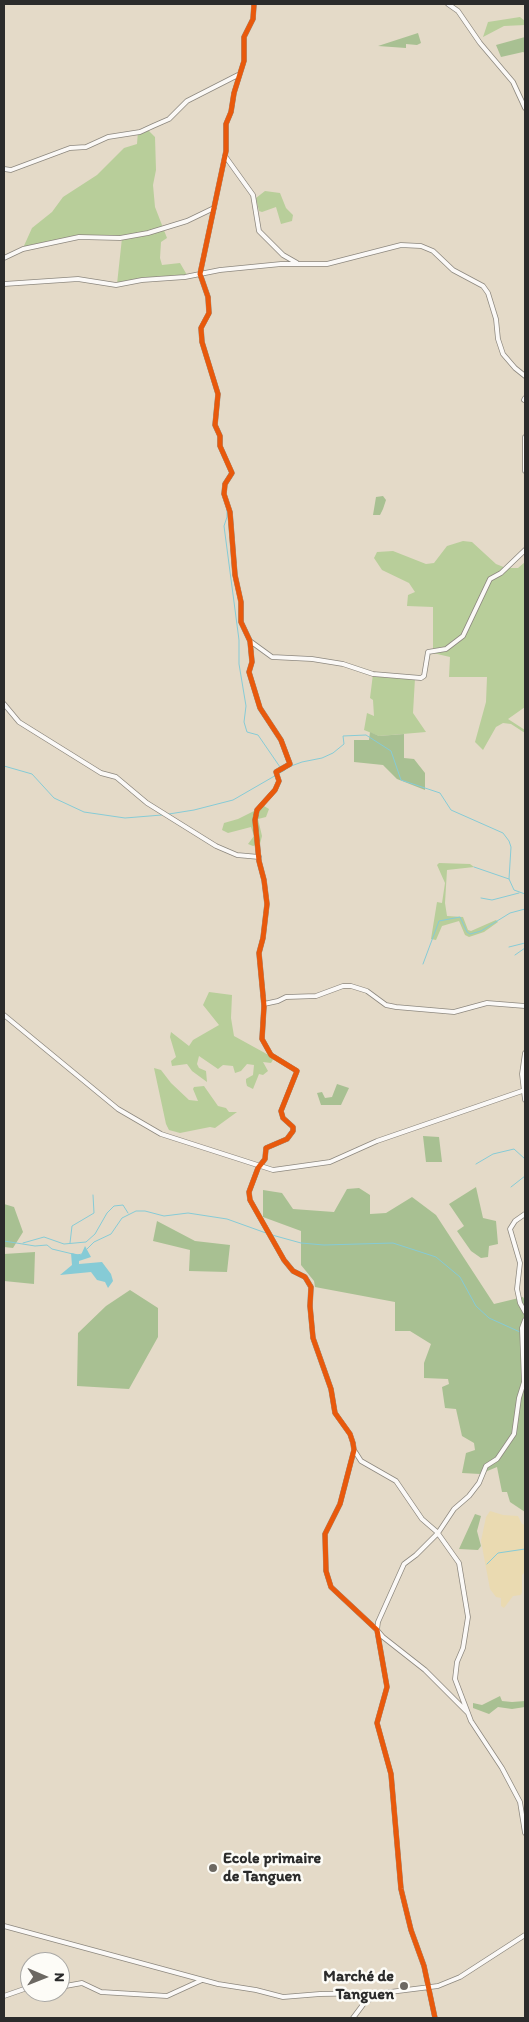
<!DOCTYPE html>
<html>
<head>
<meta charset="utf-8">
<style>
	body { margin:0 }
	#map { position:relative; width:529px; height:2022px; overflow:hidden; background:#e4dac8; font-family:Itim,sans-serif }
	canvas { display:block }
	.frame { position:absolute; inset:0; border:5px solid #2b2b2b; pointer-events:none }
	.north { position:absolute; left:20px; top:1952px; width:50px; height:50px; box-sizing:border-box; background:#fdfcf7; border:1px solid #a9a8a5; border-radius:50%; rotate:91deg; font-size:14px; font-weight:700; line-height:20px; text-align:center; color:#2b2b2b }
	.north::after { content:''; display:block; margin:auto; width:18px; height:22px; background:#6c6862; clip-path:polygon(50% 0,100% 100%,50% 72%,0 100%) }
</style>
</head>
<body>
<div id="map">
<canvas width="529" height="2022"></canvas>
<div class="frame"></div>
<div class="north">N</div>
</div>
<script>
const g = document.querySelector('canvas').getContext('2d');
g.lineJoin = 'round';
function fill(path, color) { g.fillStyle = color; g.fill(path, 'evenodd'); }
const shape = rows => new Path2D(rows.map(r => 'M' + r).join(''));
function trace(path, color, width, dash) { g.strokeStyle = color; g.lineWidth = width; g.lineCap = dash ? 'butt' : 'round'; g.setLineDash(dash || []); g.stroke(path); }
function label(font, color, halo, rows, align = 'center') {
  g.font = font + ' Itim,sans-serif'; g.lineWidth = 5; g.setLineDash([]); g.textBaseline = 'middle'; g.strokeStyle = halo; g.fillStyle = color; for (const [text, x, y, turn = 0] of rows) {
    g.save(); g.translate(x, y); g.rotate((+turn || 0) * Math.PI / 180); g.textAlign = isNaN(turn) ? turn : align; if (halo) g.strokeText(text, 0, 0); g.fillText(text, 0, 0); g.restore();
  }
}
const green = shape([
	[520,17,525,21,525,25,504,26,483,37,488,22],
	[148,130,155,137,156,170,153,185,155,207,167,238,161,242,160,258,162,265,180,263,187,275,117,284,122,238,86,236,23,248,32,228,52,212,63,197,97,175,124,148,137,144,138,131],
	[265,191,280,193,286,208,293,215,292,221,281,224,276,207,262,212,259,211,256,198],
	[463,541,472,542,496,564,506,568,518,568,525,562,525,707,508,719,525,730,525,733,511,724,503,723,496,727,483,750,475,742,486,702,487,677,449,677,450,657,433,653,433,607,407,606,408,595,415,592,409,583,382,570,374,558,377,552,393,551,426,564,434,563,447,546],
	[373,674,415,678,413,713,426,732,379,736,364,730,367,713,374,716,373,700,370,698],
	[264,806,269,809,266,817,258,819,262,836,260,844,253,846,248,844,254,836,251,827,228,833,222,830,224,823,238,819],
	[439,863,470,864,474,867,447,870,445,903,447,916,463,917,468,930,471,931,496,920,498,922,484,932,469,937,465,935,459,921,442,926,436,940,431,939,437,902,442,903,445,883,437,865],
	[209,992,232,995,231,1018,234,1036,274,1058,271,1063,263,1062,268,1071,263,1075,259,1074,253,1089,247,1086,246,1082,246,1079,253,1075,254,1065,247,1064,241,1071,235,1073,233,1066,223,1065,218,1069,199,1056,197,1064,199,1068,206,1071,207,1082,192,1071,187,1064,172,1066,171,1061,176,1057,170,1037,171,1032,189,1046,193,1040,219,1025,203,1005],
	[154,1068,161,1070,171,1083,189,1100,198,1101,193,1089,194,1087,204,1086,218,1106,226,1108,229,1112,237,1112,215,1128,210,1127,180,1133,169,1130,166,1124]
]);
const forest = shape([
	[418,33,421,43,417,45,406,44,406,48,378,46],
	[525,37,525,53,523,52,501,57,496,45],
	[383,496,386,500,383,509,380,515,373,515,376,497],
	[370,732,379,736,404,734,404,758,414,759,425,773,425,790,397,779,383,765,354,762,354,740,369,740],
	[337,1084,349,1088,341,1105,321,1105,317,1093,322,1092,325,1098,332,1097],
	[423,1136,439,1137,442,1162,426,1162],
	[476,1187,483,1218,496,1221,498,1244,489,1246,488,1257,481,1258,471,1251,457,1231,464,1226,449,1204],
	[359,1188,370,1195,370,1214,386,1213,412,1197,436,1215,494,1304,523,1297,525,1301,525,1512,510,1502,507,1492,502,1492,497,1467,480,1474,462,1473,466,1453,475,1450,474,1443,462,1436,456,1409,445,1408,442,1387,449,1384,448,1379,424,1378,424,1363,431,1344,410,1331,395,1331,395,1302,315,1287,314,1281,301,1265,301,1231,263,1217,263,1190,282,1193,293,1209,334,1212,347,1189],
	[4,1204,14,1207,23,1232,13,1248,4,1247],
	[157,1221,195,1241,230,1245,227,1272,189,1271,190,1250,153,1241],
	[35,1252,34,1284,4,1281,4,1254],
	[130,1290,158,1308,158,1337,129,1389,77,1386,78,1333,106,1306],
	[475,1514,481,1516,477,1531,481,1546,478,1550,459,1549],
	[500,1696,502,1701,512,1702,525,1701,525,1707,512,1709,498,1707,489,1714,473,1708,473,1703,482,1705]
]);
const sand = shape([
	[490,1511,503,1515,518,1516,522,1524,525,1525,525,1572,522,1575,522,1592,521,1595,513,1596,504,1608,501,1606,501,1598,496,1597,490,1589,481,1541,486,1517]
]);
const water = shape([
	[85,1246,91,1257,79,1261,79,1264,102,1262,111,1274,113,1281,108,1288,105,1282,97,1280,91,1272,60,1275,72,1265,71,1253,81,1255]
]);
const stream = shape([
	[227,508,227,517,224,526,239,640,239,664,246,706,244,722,247,732,258,735,280,767],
	[4,766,32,774,54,798,84,812,125,818,162,815],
	[283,769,302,762,322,758,333,753,344,744,343,736,366,735,391,751,401,780,440,793,451,810,503,833,509,841,511,847,509,879,514,890,525,894],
	[169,814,194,810,233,800,285,770],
	[474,867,509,879],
	[481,898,492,900,519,893],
	[509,947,525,943],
	[515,955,525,948],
	[423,964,439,921,460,917,467,932,470,934,481,931,510,913,525,909],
	[476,1164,493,1154,514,1149,525,1159],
	[511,1187,525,1176],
	[272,1235,301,1243,324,1245,393,1243,436,1257,460,1277,476,1306,489,1318,520,1332],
	[4,1241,35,1246,47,1245,52,1249,77,1255,82,1254],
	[23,1243,44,1237,64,1244,86,1242,95,1234,107,1213,114,1206,123,1205,128,1213],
	[70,1243,72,1226,94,1213,93,1195],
	[87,1249,94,1242,111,1234,122,1218,136,1211,145,1211,164,1216,188,1213,227,1219,266,1233],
	[487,1564,498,1553,525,1549]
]);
const minor = shape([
	[254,4,253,19,244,37,244,61,234,93,231,112,226,124,226,151,200,274,208,297,209,313,201,328,202,342,218,394,215,425,220,436,220,446,232,473,225,484,224,494,230,512,235,575,241,602,241,622,250,641,252,662,249,672,260,708,281,740,290,764,276,772,279,781,275,790,257,810,255,820,259,861,264,880,267,904,263,938,259,953,264,1006,262,1039,271,1055,297,1071,281,1111,283,1118,293,1127,293,1131,287,1139,266,1148,265,1159,258,1168,249,1192,250,1200,284,1260,293,1271,305,1277,311,1287,310,1306,313,1338,331,1389,335,1413,350,1434,353,1443,354,1450,340,1504,325,1534,326,1571,331,1587,377,1630,387,1687,377,1723,391,1774,401,1889,411,1930,424,1966,435,2018],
	[448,4,458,11,480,43,513,82,525,108],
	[225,156,253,195,259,231,283,255,297,263],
	[4,169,11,170,70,148,86,147,108,137,140,132,153,126,169,119,187,101,238,75],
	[4,258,23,249,79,237,120,238,148,233,187,221,214,208],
	[4,284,78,279,116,285,142,280,185,277,220,270,281,264,327,264,401,245,421,246,433,251,453,270,483,286,488,293,496,319,498,339,503,354,515,368,525,376],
	[524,400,525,398],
	[525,437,525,471],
	[250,641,272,657,312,659,343,664,373,674,421,678,424,676,428,652,446,649,463,636,490,579,501,573,525,550],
	[4,704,19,722,101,773,116,777,147,803,216,846,237,855,259,857],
	[264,1004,278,1001,286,997,316,996,343,986,351,986,367,991,386,1005,396,1007,454,1012,487,1003,525,1006],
	[4,1015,118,1109,161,1134,273,1170,330,1162,377,1141,525,1090],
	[525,1053,522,1074,525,1100],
	[525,1214,515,1221,510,1229,520,1263,517,1289,520,1303,525,1312],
	[354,1450,361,1461,396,1481,422,1519,437,1532,459,1563,468,1617,463,1648,457,1662,455,1679,471,1721,502,1768,520,1802,525,1833],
	[467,1712,425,1670,383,1637,377,1630,378,1622,404,1564,416,1555,438,1533,454,1509,469,1496,479,1483,486,1466,497,1459,514,1434,519,1398,524,1382,522,1328,525,1320],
	[4,1926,218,1984,256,1990,283,1997,320,1994,382,1993,438,1986,460,1977,525,1935],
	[60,1987,82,1983,101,1992,167,1996,202,1980],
	[4,1996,30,1987],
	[353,2018,365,2002,378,1995]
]);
const cycleway = shape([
	[254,4,253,19,244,37,244,61,234,93,231,112,226,124,226,151,200,274,208,297,209,313,201,328,202,342,218,394,215,425,220,436,220,446,232,473,225,484,224,494,230,512,235,575,241,602,241,622,250,641,252,662,249,672,260,708,281,740,290,764,276,772,279,781,275,790,257,810,255,820,259,861,264,880,267,904,263,938,259,953,264,1006,262,1039,271,1055,297,1071,281,1111,283,1118,293,1127,293,1131,287,1139,266,1148,265,1159,258,1168,249,1192,250,1200,284,1260,293,1271,305,1277,311,1287,310,1306,313,1338,331,1389,335,1413,350,1434,353,1443,354,1450,340,1504,325,1534,326,1571,331,1587,377,1630,387,1687,377,1723,391,1774,401,1889,411,1930,424,1966,435,2018]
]);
const markers = [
	[213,1868,5,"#6c6862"],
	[404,1986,5,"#6c6862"]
];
const poiNames = [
	["Ecole primaire",223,1859],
	["de Tanguen",223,1877],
	["Marché de",394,1977,"right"],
	["Tanguen",394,1995,"right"]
];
fill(green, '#b8ce9a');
fill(forest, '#a8c092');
fill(sand, '#eadab1');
fill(water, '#86cbd6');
trace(stream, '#86cbd6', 1);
trace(minor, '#8d887f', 5.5);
trace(minor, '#fbf9f7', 4);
trace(cycleway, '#e8590c', 5);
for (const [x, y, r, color] of markers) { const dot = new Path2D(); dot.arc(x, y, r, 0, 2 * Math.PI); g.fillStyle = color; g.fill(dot); trace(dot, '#fdfcf7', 2); }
label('bold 16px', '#2b2b2b', '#fdfcf7', poiNames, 'left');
</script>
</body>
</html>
